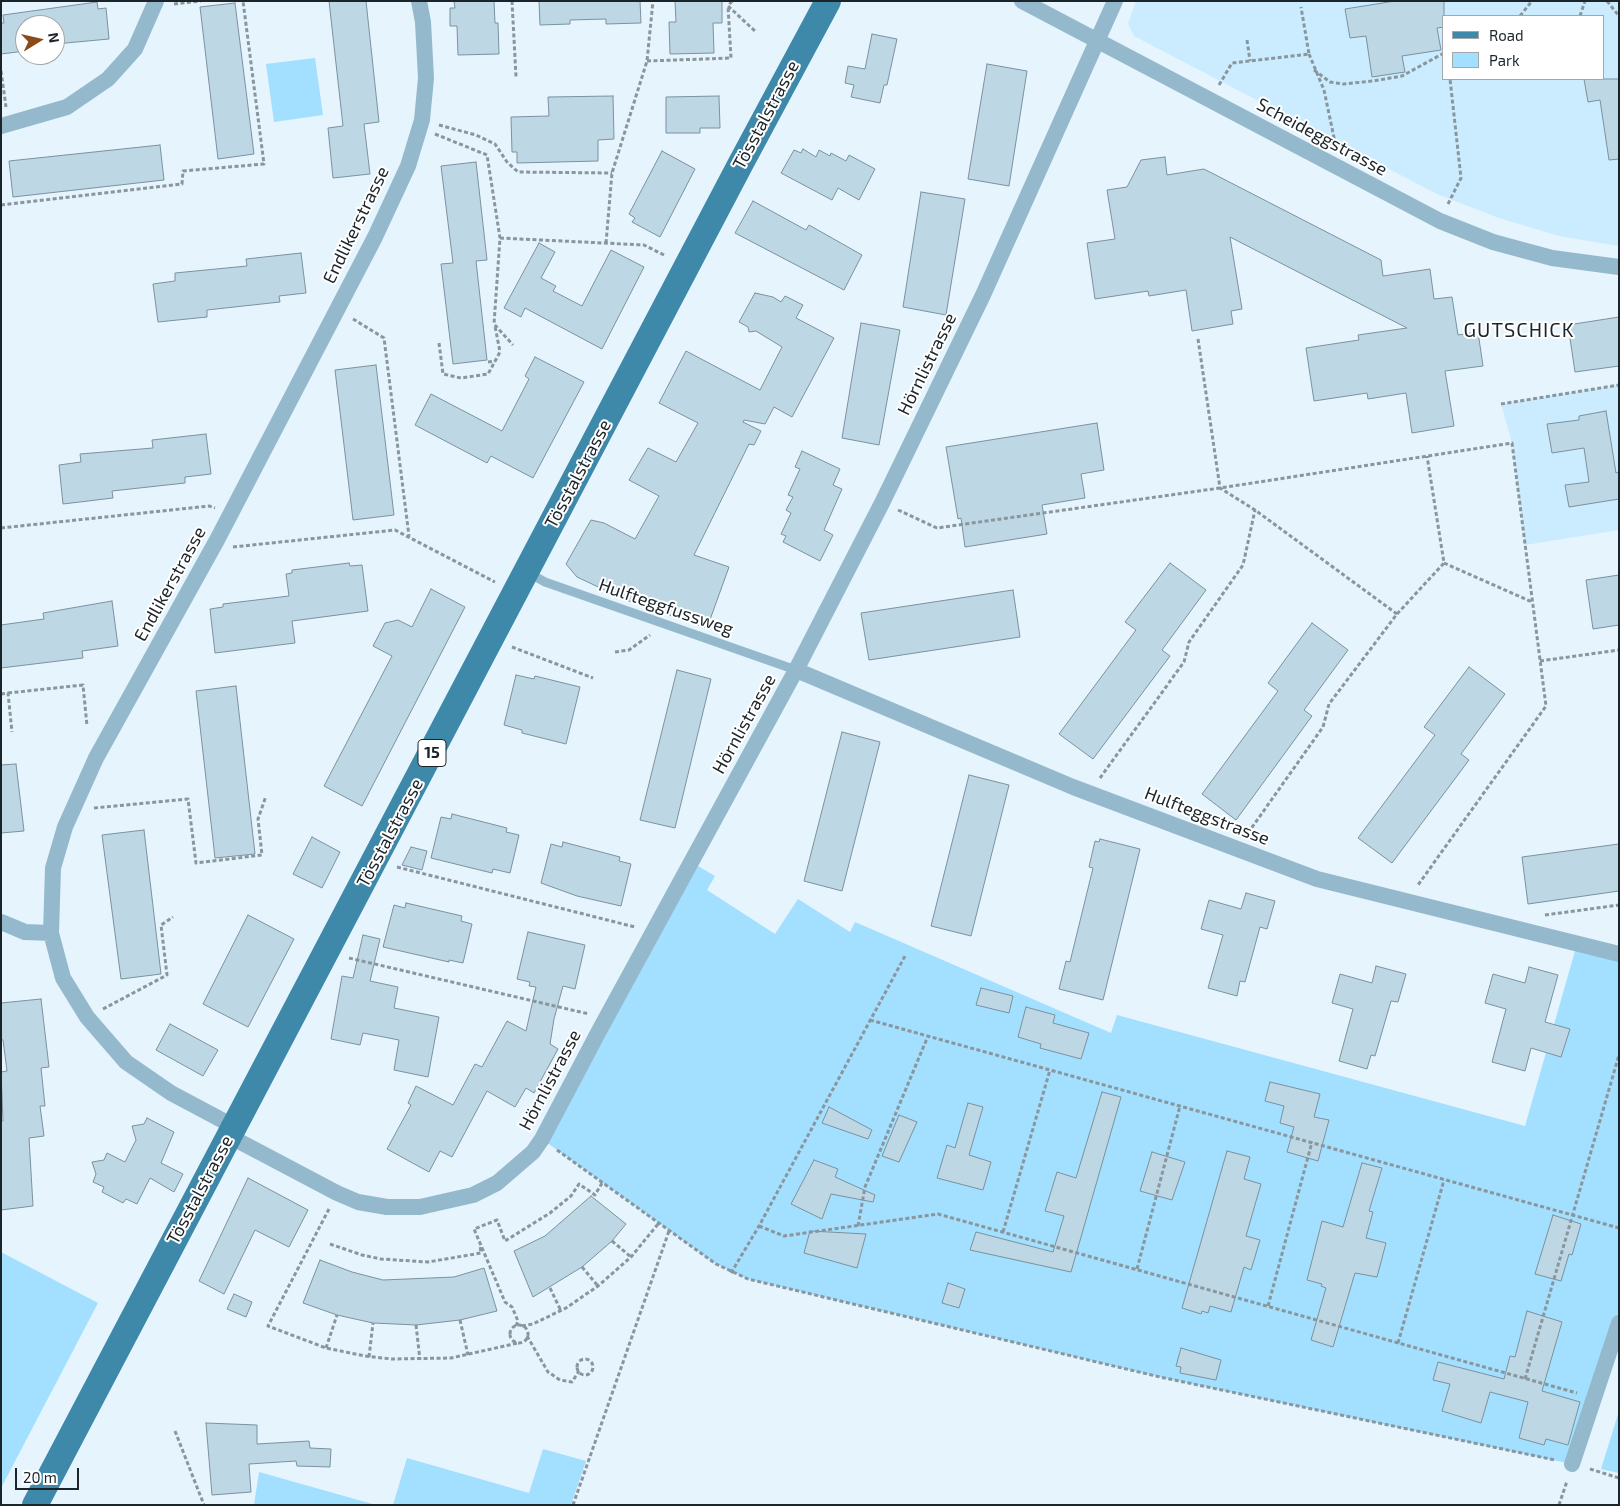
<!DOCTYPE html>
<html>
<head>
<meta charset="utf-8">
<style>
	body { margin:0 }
	#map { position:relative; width:1620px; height:1506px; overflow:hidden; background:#e5f4fd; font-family:"Exo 2",sans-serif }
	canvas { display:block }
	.frame { position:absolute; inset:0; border:2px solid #1b2429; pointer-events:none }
	.legend { position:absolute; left:1442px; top:15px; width:162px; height:65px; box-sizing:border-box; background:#fff; border:1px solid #a4a7a9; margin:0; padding:6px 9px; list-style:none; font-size:15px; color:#1b2429 }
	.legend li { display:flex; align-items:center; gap:10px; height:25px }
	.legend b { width:25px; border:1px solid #a4a7a9 }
	.north { position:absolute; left:15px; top:15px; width:50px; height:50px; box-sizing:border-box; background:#fff; border:1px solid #a4a7a9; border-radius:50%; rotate:81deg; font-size:14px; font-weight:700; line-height:20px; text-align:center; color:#1b2429 }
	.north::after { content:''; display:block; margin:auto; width:18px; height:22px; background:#8c491a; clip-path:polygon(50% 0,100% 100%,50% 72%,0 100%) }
	.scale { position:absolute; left:15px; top:1468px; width:64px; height:22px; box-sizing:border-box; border:2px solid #1b2429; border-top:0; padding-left:6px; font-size:15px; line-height:18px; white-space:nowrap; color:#1b2429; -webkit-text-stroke:4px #fff; paint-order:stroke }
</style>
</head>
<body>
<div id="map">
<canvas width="1620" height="1506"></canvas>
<div class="frame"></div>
<ul class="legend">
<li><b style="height:6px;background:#3e88aa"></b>Road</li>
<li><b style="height:14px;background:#a3dffe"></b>Park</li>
</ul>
<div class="north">N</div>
<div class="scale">20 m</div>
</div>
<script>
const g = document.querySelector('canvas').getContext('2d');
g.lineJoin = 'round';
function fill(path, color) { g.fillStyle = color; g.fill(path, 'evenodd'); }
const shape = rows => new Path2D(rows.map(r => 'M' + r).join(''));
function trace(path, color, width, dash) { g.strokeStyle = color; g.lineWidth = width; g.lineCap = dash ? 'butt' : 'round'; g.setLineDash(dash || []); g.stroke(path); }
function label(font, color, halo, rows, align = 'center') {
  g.font = font + ' "Exo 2",sans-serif'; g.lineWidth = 4; g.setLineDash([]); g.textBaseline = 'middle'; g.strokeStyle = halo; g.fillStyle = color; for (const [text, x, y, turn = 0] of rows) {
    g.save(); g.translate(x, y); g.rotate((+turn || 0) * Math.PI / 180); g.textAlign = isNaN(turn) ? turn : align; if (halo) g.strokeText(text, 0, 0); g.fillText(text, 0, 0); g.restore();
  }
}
const built = shape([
	[1136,1,1619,1,1619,246,1559,236,1499,218,1437,194,1134,36,1128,24],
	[1444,16,1604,16,1604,79,1444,79],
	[1619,385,1619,530,1525,545,1512,443,1501,404]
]);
const green = shape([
	[315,58,323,115,274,122,266,64],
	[691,862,715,876,707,890,775,934,798,899,850,932,855,922,1111,1033,1117,1015,1525,1126,1577,944,1619,954,1619,1323,1572,1464,1160,1377,748,1279,716,1264,542,1139],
	[1,1252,98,1303,1,1488],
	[1619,1411,1619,1473,1601,1469],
	[543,1449,586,1461,571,1505,393,1505,407,1458,529,1493],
	[259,1472,376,1505,254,1505]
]);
const building = shape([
	[329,1,366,1,379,122,364,124,370,174,333,178,328,128,343,126,329,1],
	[454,1,494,1,495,23,498,23,499,54,458,55,457,26,450,26,450,8,455,8,454,1],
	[539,1,640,1,641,23,606,24,606,19,570,20,570,24,540,25,539,1],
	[675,1,722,1,722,23,713,23,714,53,670,54,669,22,676,22,675,1],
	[1395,1,1444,1,1444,27,1437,28,1441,50,1402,56,1405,72,1372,77,1366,36,1350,38,1345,9,1395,1],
	[97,2,98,9,106,8,109,39,55,44,55,25,25,25,25,51,1,54,1,23,4,23,3,15,97,2],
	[235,3,254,154,218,159,200,7,235,3],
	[872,34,897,39,887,85,884,85,880,103,851,97,854,85,845,83,848,66,865,69,872,34],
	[987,64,1027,71,1009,186,968,179,987,64],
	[1584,79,1619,79,1619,159,1609,160,1600,100,1588,102,1584,79],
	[613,96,614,139,598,140,598,161,517,163,517,152,512,152,511,117,549,116,548,97,613,96],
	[719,96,720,128,700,128,700,133,666,133,666,97,719,96],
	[160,145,164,180,13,197,9,161,160,145],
	[803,149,816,157,819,150,830,156,831,153,846,161,849,155,875,169,859,200,838,188,832,200,781,173,794,150,801,153,803,149],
	[662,151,695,169,660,237,632,222,635,218,629,214,662,151],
	[1165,157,1167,175,1204,169,1381,260,1383,276,1430,269,1434,299,1452,297,1458,335,1478,332,1483,366,1445,371,1454,426,1412,433,1406,393,1368,399,1367,393,1314,401,1306,348,1359,340,1358,335,1407,328,1230,237,1242,309,1231,311,1233,324,1192,331,1186,290,1149,296,1148,291,1095,299,1087,243,1115,239,1107,190,1127,187,1141,160,1165,157],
	[476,162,487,260,476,261,487,360,453,364,441,264,453,263,441,166,476,162],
	[921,192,965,199,946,315,903,307,921,192],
	[753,201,806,230,809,225,862,255,844,290,735,233,753,201],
	[539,243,555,252,541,278,556,286,553,291,582,306,611,250,644,267,602,349,525,308,521,317,504,308,539,243],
	[301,253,306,293,279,296,280,302,207,310,207,317,158,322,153,284,175,281,175,273,247,266,246,259,301,253],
	[755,293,773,297,781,302,785,296,803,305,796,318,834,338,792,417,774,407,765,424,744,420,743,422,761,431,754,445,749,444,694,555,729,567,707,628,626,600,577,577,566,564,591,520,604,523,635,539,659,496,629,480,648,448,676,462,698,423,659,403,686,351,760,390,782,347,756,331,749,332,748,327,739,322,755,293],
	[1619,317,1619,366,1575,372,1568,325,1619,317],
	[861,323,900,330,879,445,842,438,861,323],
	[535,357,584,382,533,478,491,456,487,463,415,425,431,394,502,431,529,379,525,376,535,357],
	[376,365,394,515,353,520,335,370,376,365],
	[1606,411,1616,473,1619,472,1619,499,1569,507,1565,485,1589,482,1584,448,1552,453,1547,424,1579,420,1579,416,1606,411],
	[1097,423,1104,470,1081,474,1085,498,1042,505,1047,534,965,547,961,518,958,519,946,447,1097,423],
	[206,434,211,474,185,477,185,483,112,491,113,498,63,504,59,465,81,462,80,454,153,448,152,440,206,434],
	[802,451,840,469,833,485,842,489,824,530,833,535,820,561,783,542,786,536,781,534,791,513,786,510,793,497,788,495,800,469,795,467,802,451],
	[349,563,350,566,362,565,368,611,292,621,295,643,215,653,210,609,223,607,223,604,289,596,286,574,292,573,292,570,349,563],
	[1170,563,1206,590,1162,650,1170,656,1093,759,1059,734,1136,630,1125,622,1170,563],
	[1619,575,1619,625,1593,629,1586,580,1619,575],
	[431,589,465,607,362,806,324,786,392,656,373,646,385,623,398,620,412,627,431,589],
	[1013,590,1020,637,869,660,861,613,1013,590],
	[112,601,118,646,82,651,83,658,1,668,1,625,44,619,43,613,112,601],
	[1312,623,1348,650,1304,710,1312,716,1236,820,1202,794,1278,691,1268,683,1312,623],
	[1469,667,1505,694,1461,754,1469,760,1392,863,1358,838,1435,735,1424,727,1469,667],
	[677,670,711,679,675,828,640,820,677,670],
	[516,675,534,679,535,676,580,687,566,744,522,733,522,730,504,725,516,675],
	[236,686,255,854,215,858,196,691,236,686],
	[842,732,880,742,842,891,804,881,842,732],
	[16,764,24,831,1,833,1,765,16,764],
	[969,775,1009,785,971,936,931,926,969,775],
	[452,814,507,828,506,832,519,835,510,873,493,869,492,873,431,858,441,817,451,819,452,814],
	[144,830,161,974,121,979,102,835,144,830],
	[312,837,340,852,322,888,293,874,312,837],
	[1100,839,1140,849,1103,1000,1059,989,1066,961,1070,962,1093,868,1089,867,1095,841,1099,842,1100,839],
	[563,842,620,857,619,861,631,864,621,906,577,896,541,883,551,844,562,847,563,842],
	[1619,844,1619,891,1528,904,1522,857,1619,844],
	[411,847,427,851,422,870,402,865,411,847],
	[1246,893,1275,901,1267,929,1260,927,1245,982,1240,981,1237,996,1208,988,1223,935,1201,929,1209,900,1241,909,1246,893],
	[406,903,462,916,461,921,472,924,463,963,449,960,449,962,383,947,394,905,405,908,406,903],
	[248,915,294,939,248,1027,203,1004,248,915],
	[528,932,585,945,575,989,563,986,554,1019,550,1044,558,1049,534,1093,526,1088,515,1107,487,1091,452,1157,440,1151,429,1172,387,1149,411,1105,408,1103,416,1086,453,1105,475,1064,482,1067,507,1021,526,1031,536,987,529,986,530,982,517,979,528,932],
	[363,935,380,939,370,981,398,987,394,1008,439,1017,428,1077,394,1070,399,1040,363,1033,360,1045,331,1039,342,976,353,978,363,935],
	[1376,966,1406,974,1398,1002,1391,1001,1375,1056,1371,1055,1367,1069,1339,1061,1353,1009,1332,1003,1340,974,1372,983,1376,966],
	[1529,967,1558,975,1545,1022,1570,1029,1561,1057,1531,1048,1525,1071,1492,1062,1506,1009,1485,1003,1493,974,1525,983,1529,967],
	[981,988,1013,996,1009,1013,976,1005,981,988],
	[41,999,49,1067,41,1068,45,1106,40,1106,44,1136,29,1138,33,1206,1,1210,1,1121,3,1121,1,1072,7,1071,3,1040,1,1039,1,1003,41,999],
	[1026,1007,1055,1015,1053,1023,1089,1033,1081,1059,1040,1048,1041,1044,1018,1037,1026,1007],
	[170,1024,218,1050,203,1076,156,1050,170,1024],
	[1270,1082,1320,1094,1314,1117,1329,1120,1318,1161,1287,1152,1294,1127,1280,1123,1284,1106,1265,1101,1270,1082],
	[1102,1092,1121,1097,1071,1272,970,1250,976,1232,1053,1252,1064,1216,1045,1211,1057,1172,1076,1178,1102,1092],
	[968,1103,983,1107,969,1155,991,1162,983,1190,937,1178,947,1145,955,1148,968,1103],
	[829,1107,872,1130,868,1139,822,1123,829,1107],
	[899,1115,917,1122,899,1162,882,1156,899,1115],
	[147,1118,174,1132,161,1163,183,1174,174,1192,150,1178,137,1204,126,1199,123,1203,102,1192,104,1187,93,1182,96,1174,92,1162,104,1160,107,1153,125,1162,136,1140,132,1126,144,1124,147,1118],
	[1227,1151,1250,1157,1244,1179,1261,1184,1246,1236,1260,1240,1251,1270,1244,1267,1231,1312,1210,1306,1208,1313,1202,1311,1201,1314,1182,1308,1227,1151],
	[1152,1152,1185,1162,1172,1200,1140,1191,1152,1152],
	[814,1160,838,1169,835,1177,875,1195,873,1202,831,1194,822,1219,791,1204,814,1160],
	[1362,1163,1382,1168,1369,1211,1373,1212,1366,1238,1386,1243,1377,1277,1355,1273,1333,1347,1311,1340,1326,1288,1321,1286,1322,1284,1307,1280,1322,1221,1343,1227,1362,1163],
	[248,1178,308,1210,289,1247,255,1230,224,1294,199,1281,248,1178],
	[591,1196,626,1224,612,1241,582,1267,533,1297,514,1251,545,1236,591,1196],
	[1553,1215,1581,1224,1572,1255,1569,1254,1561,1281,1535,1274,1553,1215],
	[810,1231,866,1234,857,1268,804,1253,810,1231],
	[320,1260,352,1272,383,1280,454,1277,484,1268,497,1311,460,1320,416,1325,373,1323,337,1315,303,1303,320,1260],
	[948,1283,965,1289,959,1308,942,1303,948,1283],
	[234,1294,252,1302,246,1317,227,1309,234,1294],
	[1527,1311,1562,1322,1542,1391,1580,1402,1568,1445,1546,1439,1544,1445,1519,1438,1528,1402,1490,1392,1481,1423,1442,1411,1450,1384,1433,1380,1438,1362,1504,1379,1510,1356,1515,1357,1527,1311],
	[1181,1348,1221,1360,1216,1380,1180,1373,1181,1367,1176,1366,1181,1348],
	[206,1423,257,1425,257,1444,309,1441,310,1448,331,1449,330,1467,297,1466,296,1461,249,1464,251,1492,212,1495,206,1423]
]);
const path = shape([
	[512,1,516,77],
	[732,1,728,6,756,32],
	[1607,1,1619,16],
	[174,4,201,1],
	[1520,16,1532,1],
	[1580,16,1585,1],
	[1247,40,1250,61],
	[1309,54,1324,90,1336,147],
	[647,61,731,58,728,6],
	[1314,70,1330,82,1343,84,1373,81,1402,76,1444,53],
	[1,71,6,107],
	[1219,85,1232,63,1309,54,1301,7],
	[439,125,476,135,495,144,507,162,518,172,612,173],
	[435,134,487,155,500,238,494,324,513,345],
	[1448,204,1461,178,1450,79],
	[1,205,182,184,183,171,264,164,243,1],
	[500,238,644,245,666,256],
	[606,243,612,173,647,61,653,1],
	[353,319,384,338,409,536],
	[1198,339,1220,488,1255,510,1397,614],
	[439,343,443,374,461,378,488,374,500,352,495,326],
	[488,362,495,361],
	[1501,404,1619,385],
	[898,510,937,528,1220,488,1512,443,1546,706,1418,885],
	[1,528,209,506,215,508],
	[233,547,395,530,495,582],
	[1444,563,1532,602],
	[512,647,593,678],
	[615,652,629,650,650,635],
	[1540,661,1619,650],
	[8,693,83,685,87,726],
	[1,694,8,693,12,732],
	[1100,778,1184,662,1189,642,1243,565,1255,510],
	[94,808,188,799,196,863,262,855,258,819,266,796],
	[1248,833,1323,727,1329,704,1397,614,1444,563,1427,456],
	[397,867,635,927],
	[1545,915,1619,905],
	[349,958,589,1014],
	[103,1009,167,975,161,925,173,917],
	[870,1020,1619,1228],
	[557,1150,716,1264,748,1279,1160,1377,1555,1460],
	[329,1209,268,1326,326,1348,365,1356,392,1359,451,1358,518,1343],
	[759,1226,784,1236,938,1214,1577,1393],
	[858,1226,865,1187,928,1036],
	[1003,1232,1050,1070],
	[612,1241,631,1257],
	[330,1244,362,1255,381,1259,428,1262,481,1253,480,1245],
	[582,1267,598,1286],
	[1137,1269,1180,1106],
	[731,1273,759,1226,905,956],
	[550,1288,561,1311],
	[1268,1306,1312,1142],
	[460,1320,468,1355],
	[416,1325,420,1360],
	'510 1334a9 9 0 1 1 18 0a9 9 0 1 1-18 0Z',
	[516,1326,518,1321,512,1307,505,1302,474,1229,497,1220,505,1241,550,1213,571,1196,579,1184,595,1195,602,1183],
	[522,1326,533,1324,566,1308,598,1286,631,1257,658,1224],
	[527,1336,548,1372,560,1380,572,1382,579,1371],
	[1398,1343,1444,1180],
	[326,1348,337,1315],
	[369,1357,373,1323],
	'577 1367a8 8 0 1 1 16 0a8 8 0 1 1-16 0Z',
	[1525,1379,1619,1055],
	[175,1431,204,1505],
	[1590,1469,1619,1478],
	[573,1505,669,1231],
	[1559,1505,1567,1481]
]);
const service = shape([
	[527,572,545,582,796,670]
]);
const minor = shape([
	[1022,1,1440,221,1493,242,1552,258,1619,267],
	[1,126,67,107,108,79,135,49,156,1],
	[796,670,1073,787,1317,879,1619,954],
	[1,922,25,932,51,933],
	[233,1126,171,1093,126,1062,87,1017,63,978,51,933,53,868,65,827,96,758,217,540,375,237,408,166,422,120,426,78,423,22,419,1],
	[229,1136,337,1193,358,1202,387,1207,420,1207,473,1195,497,1183,533,1152,542,1139,599,1031,796,670,882,503,983,295,1115,1],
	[1572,1464,1619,1323]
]);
const primary = shape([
	[35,1505,741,163,828,1]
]);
const shields = [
	[432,753,28]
];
const shieldNames = [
	["15",432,753]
];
const streetNames = [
	["Tösstalstrasse",766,115,-62],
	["Scheideggstrasse",1322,137,28],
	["Endlikerstrasse",356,225,-64],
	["Hörnlistrasse",927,364,-64],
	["Tösstalstrasse",578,474,-62],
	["Endlikerstrasse",170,584,-61],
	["Hulfteggfussweg",666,607,19],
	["Hörnlistrasse",744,724,-61],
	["Hulfteggstrasse",1207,816,21],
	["Tösstalstrasse",390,833,-62],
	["Hörnlistrasse",550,1080,-62],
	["Tösstalstrasse",200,1190,-62]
];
const quarterNames = [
	["GUTSCHICK",1519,330]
];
fill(built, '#caecfe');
fill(green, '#a3dffe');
fill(building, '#bed7e5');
trace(building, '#7a929f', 1);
trace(path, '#8a969d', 3, [4, 2.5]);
trace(service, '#95b9cc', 9);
trace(minor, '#95b9cc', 16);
trace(primary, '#3e88aa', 26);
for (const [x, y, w] of shields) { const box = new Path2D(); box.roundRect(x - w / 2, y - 13.5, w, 27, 4); g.fillStyle = '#fff'; g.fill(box); trace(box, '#1b2429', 1); }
label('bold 16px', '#1b2429', null, shieldNames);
label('18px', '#1b2429', '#fff', streetNames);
g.letterSpacing = '1px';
label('20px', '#1b2429', '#fff', quarterNames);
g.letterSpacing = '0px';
</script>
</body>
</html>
